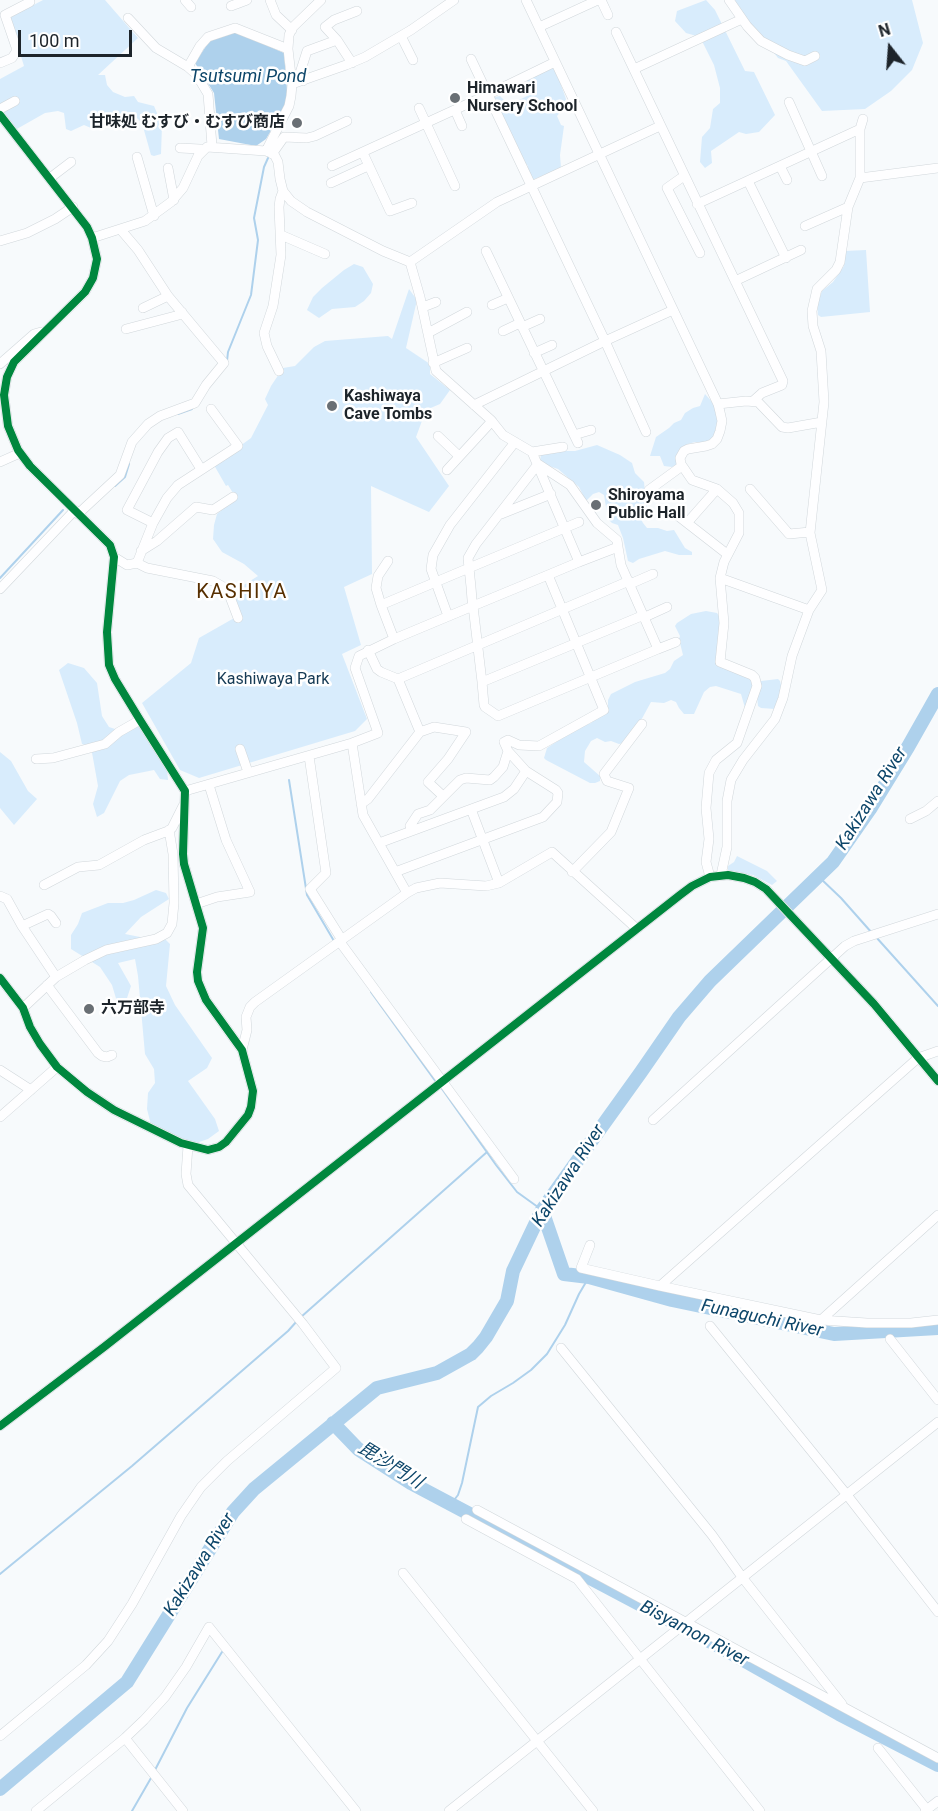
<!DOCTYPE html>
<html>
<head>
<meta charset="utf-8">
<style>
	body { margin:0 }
	#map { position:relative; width:938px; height:1811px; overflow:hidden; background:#f7fafc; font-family:Roboto,sans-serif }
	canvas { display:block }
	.north { position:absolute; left:860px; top:18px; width:60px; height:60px; -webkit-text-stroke:4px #fff; paint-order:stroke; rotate:343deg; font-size:16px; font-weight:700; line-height:24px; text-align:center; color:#1d242a }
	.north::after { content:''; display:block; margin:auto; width:21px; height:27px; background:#1d242a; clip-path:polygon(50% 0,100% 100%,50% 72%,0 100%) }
	.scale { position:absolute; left:18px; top:30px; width:114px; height:27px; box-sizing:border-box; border:3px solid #1d242a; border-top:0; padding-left:8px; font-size:18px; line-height:21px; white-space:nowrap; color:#1d242a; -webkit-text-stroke:4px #fff; paint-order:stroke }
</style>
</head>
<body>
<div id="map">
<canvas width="938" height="1811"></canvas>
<div class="north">N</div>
<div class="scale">100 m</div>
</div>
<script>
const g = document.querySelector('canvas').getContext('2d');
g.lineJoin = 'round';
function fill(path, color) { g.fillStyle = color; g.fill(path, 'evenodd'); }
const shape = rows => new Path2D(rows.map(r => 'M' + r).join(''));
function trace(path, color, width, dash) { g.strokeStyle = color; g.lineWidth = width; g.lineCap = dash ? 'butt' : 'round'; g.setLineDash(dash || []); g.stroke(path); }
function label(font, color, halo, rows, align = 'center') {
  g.font = font + ' Roboto,"Noto Sans JP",sans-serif'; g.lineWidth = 5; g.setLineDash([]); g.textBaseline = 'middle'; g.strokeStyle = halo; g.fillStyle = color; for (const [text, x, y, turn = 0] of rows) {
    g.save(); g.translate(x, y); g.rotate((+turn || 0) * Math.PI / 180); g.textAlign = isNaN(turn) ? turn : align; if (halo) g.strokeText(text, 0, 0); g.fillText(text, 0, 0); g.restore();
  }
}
const green = shape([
	[43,0,105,0,138,38,98,75,105,75,107,85,113,92,125,97,134,96,138,102,154,106,162,125,161,154,154,156,151,155,142,123,134,115,124,117,103,126,91,128,84,125,71,131,66,129,64,113,58,111,45,113,15,130,0,110,0,79,24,66,9,18],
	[706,0,715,10,745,71,754,72,775,115,759,132,746,134,739,132,711,151,712,163,705,168,700,162,702,137,710,128,713,109,720,103,720,88,714,65,700,37,686,33,675,21,677,11],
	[735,0,912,0,923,43,912,70,891,91,865,109,822,111,786,61,778,58,737,6],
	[554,65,566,99,563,109,557,116,561,125,564,126,560,155,561,168,532,180,526,168,528,166,524,162,492,99,495,97,500,96,509,105,529,95,526,80],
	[866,250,870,312,821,317,818,315,817,304,822,291,833,282,844,266,845,251],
	[354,264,363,267,373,284,371,293,364,301,355,307,332,309,319,318,307,310,313,297,322,288,344,270],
	[409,289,417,300,406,348,430,364,430,374,450,390,440,404,426,410,416,437,449,486,429,512,371,486,372,574,344,587,361,645,342,654,367,719,355,731,199,778,180,770,142,703,191,663,199,638,236,617,234,591,258,576,244,564,222,552,213,539,214,525,217,514,236,498,228,485,226,486,214,465,251,438,268,405,265,399,271,386,283,368,295,366,314,347,325,341,388,336,392,339],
	[705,394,714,404,719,420,714,440,705,443,695,442,688,444,678,452,676,466,672,467,664,466,660,456,650,456,656,437,669,428,674,423,681,420,685,413,693,408,700,406],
	[597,445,620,455,632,463,635,473,644,482,645,492,649,499,646,508,640,517,643,523,647,528,658,528,667,531,674,530,685,548,692,552,692,555,679,555,665,551,639,559,633,563,628,561,623,538,618,525,612,523,608,519,604,495,599,492,593,494,586,501,579,487,558,469,543,464,540,461,541,454,562,451,575,451],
	[706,611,717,613,719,616,720,630,717,654,752,679,754,685,745,708,741,694,716,686,710,687,704,692,694,714,684,714,679,708,676,702,671,700,664,703,651,702,639,724,625,743,619,744,611,741,605,742,597,738,591,741,585,751,584,762,600,776,600,781,595,783,590,783,546,760,544,758,547,748,577,728,591,723,594,719,604,714,608,709,608,700,611,694,635,682,665,673,670,669,674,661,683,655,679,639,680,636,675,626,677,623,691,614],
	[68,663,84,668,97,683,102,716,109,727,121,731,137,722,167,769,168,780,160,779,154,770,129,775,120,781,104,813,97,817,93,804,98,786,91,747,82,744,77,723,59,670],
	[778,679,780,681,781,685,780,695,775,709,761,708,758,706,757,697,759,683,761,681],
	[0,752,11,761,28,791,37,799,14,825,0,808],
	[737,856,767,871,777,881,772,885,753,875,728,871,728,866,734,862],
	[156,890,166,893,169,899,141,917,125,934,140,937,163,937,170,944,166,986,175,1005,212,1058,207,1068,188,1081,215,1119,219,1131,208,1139,193,1144,151,1125,147,1109,148,1093,155,1083,154,1069,145,1054,138,976,135,959,118,963,131,986,127,998,118,1005,112,985,100,967,71,949,71,935,78,924,82,913,108,903,123,903,134,900]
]);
const water = shape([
	[237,32,284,53,288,102,266,139,256,146,219,139,214,93,195,63,210,40]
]);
const stream = shape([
	[227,361,228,352,251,295,258,240,254,218,264,167,268,158],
	[178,414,192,409],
	[115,486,125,477,129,464],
	[0,578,63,510],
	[289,780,307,895,334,941],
	[819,877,841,898,872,933],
	[876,937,938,1006],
	[371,992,436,1082],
	[440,1086,496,1165,517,1192,542,1210],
	[301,1317,487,1152],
	[451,1504,458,1495,462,1483,478,1407,491,1396,513,1383,531,1370,547,1354,565,1325,579,1294,589,1277],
	[0,1574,132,1466,288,1331,297,1321],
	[155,1770,187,1708,222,1652],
	[132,1811,151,1778]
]);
const river = shape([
	[542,1210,564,1274,589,1277,672,1300,834,1334,938,1328],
	[333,1423,358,1449,411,1483,713,1643,839,1714,938,1765],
	[0,1789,127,1682,233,1512,254,1489,377,1388,437,1373,471,1354,478,1347,486,1337,507,1301,513,1271,542,1210,641,1072,679,1017,710,981,833,862,870,809,908,747,938,694]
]);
const minor = shape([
	[185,0,191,7],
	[270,0,276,15,292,30],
	[526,0,718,404,720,412,722,421,720,431,717,439,712,444,706,446,688,449,684,451,680,458,681,464,692,480,717,489,733,503,739,513,739,533,724,562,720,578,724,623,720,662,752,675,755,678,757,686,737,743,716,760,709,773,706,808,709,839,706,862,710,877],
	[601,0,608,15],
	[729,0,747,26,761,41,788,55,805,61,815,56],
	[231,6,247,0],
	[128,18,156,48,188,67],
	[539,27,598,0],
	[616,32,783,381,782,385,762,393,753,401],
	[401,36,413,60],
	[337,40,325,27,334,20,357,11],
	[471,59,605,341,646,432],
	[0,63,12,58,16,52,16,47,5,15,30,2],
	[634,69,742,19],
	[303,81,300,73,307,51,337,40,352,63],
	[292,84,346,65,365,57,411,30,454,0],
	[789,102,822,176],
	[419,108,455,186],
	[0,109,15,101],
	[455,110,462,126],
	[0,115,87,227,92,238,97,259,93,278,85,292,14,362,7,377,4,395,8,426,18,450,30,466,110,545,114,557,107,632,109,665,115,679,140,720,185,791,183,854,184,864,203,928,197,972,198,981,206,1000,242,1050,253,1091,251,1107,248,1115,226,1142,219,1147,208,1150,181,1143,114,1110,87,1092,57,1067,40,1044,30,1027,23,1008,0,978],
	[212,146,208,94,196,74,188,67,200,46,208,37,235,28,288,49],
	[180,148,200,149,202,151],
	[266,151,289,106,291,96,292,84,288,49,289,35,293,27,321,0],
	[363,153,390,211,412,203],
	[272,154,284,137,307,138,315,136,347,121],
	[137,157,154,216],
	[332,166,487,95,555,62],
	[780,166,787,180],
	[168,168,174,200],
	[684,176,667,188,700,253],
	[50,178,71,162],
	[860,178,938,168],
	[748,181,786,258],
	[331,183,368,166],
	[283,191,291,201,307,212,383,251,410,262,420,297,436,371,491,420,503,435,532,452,579,562],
	[697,204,860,129],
	[805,226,848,207],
	[281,235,325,254],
	[92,238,145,221,171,202,183,188,198,156,207,147,266,151,274,154,278,162,280,179,283,191,280,199,279,207,281,255,273,306,264,333,267,346,279,371],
	[0,241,27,233,55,219,73,207],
	[486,251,578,443],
	[410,262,497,202,660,126],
	[735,281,801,250],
	[492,305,508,298],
	[423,307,436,302],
	[143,308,168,296],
	[522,327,540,319],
	[126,329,179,315,182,312],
	[503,331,520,323],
	[428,333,467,312],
	[534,353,552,345],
	[433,363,467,348],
	[0,364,34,334,41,332],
	[718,404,746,401,758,402,782,427,788,428,822,422],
	[474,405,605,341,673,310],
	[574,435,591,430],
	[438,436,459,456],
	[532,452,563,447],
	[0,462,20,453],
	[201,469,178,432,168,438,158,452,127,510,153,523,167,498,178,485,238,446,211,409],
	[447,470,492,421],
	[750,489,789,534,810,532],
	[649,490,682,466],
	[673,512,727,554],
	[78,514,120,475,132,442,148,424,160,416,195,403,206,385,224,363,168,296,138,250,121,230],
	[501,514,551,494],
	[579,522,469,568,468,558,476,544,538,464,570,485,597,523,617,540,618,547],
	[687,523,717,489],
	[141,551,157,541,196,507,213,510,233,497],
	[114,557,127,565,137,563,153,523],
	[137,563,147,568,213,581,227,589,238,618],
	[720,578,809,610],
	[630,584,653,574],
	[0,589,75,510],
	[381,605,376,588,378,576,388,561],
	[448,616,431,569,433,555,450,525,515,442],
	[645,617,667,607],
	[658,649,676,642],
	[368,650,377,669,381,672,398,679,629,581],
	[398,679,420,732],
	[482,682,644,615],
	[352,743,363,815,407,893],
	[240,749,248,772],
	[309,756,326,873,310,889,342,940],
	[36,759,53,758,105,744,119,732,140,720],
	[185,791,352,743,378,733,355,668,359,656,394,639,473,606,548,575,579,562,618,547,621,565,658,649,498,716,485,707,484,705,482,682,473,606,472,600,471,587,469,568,381,605,394,639],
	[361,804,368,799,420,732,434,727,466,732,448,759,428,782,443,796],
	[471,809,499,883],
	[910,819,926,811,938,801],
	[414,830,410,826,418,814,430,810,460,780,466,778,490,780,494,777,503,767,508,751],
	[379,843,504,797,514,789,526,771],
	[395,872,543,817,557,802,558,793,556,790,526,771,508,751,504,742,508,740,519,745,539,746,604,710,548,575],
	[572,872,611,832,629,788,607,781,604,774,642,724],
	[721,875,727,847,727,801,731,780,743,760,775,719,783,698,792,656,809,610,822,590,810,533,824,402,821,351,813,326,812,311,817,289,836,270,840,262,848,207,860,178,860,129,863,119],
	[44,885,78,867,99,865,144,840,168,831,172,828,183,806],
	[0,896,7,899,22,926,56,977],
	[196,904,217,897,250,892,226,840,209,785],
	[22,926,48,914,51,916,56,923],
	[340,942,514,1179],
	[47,985,98,1053,102,1056,107,1057,112,1055],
	[23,1008,56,977,85,960,106,950,156,939,167,933,172,924,174,903,173,854,169,830],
	[242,1050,247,1030,246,1017,250,1007,255,1002,407,893,416,888,440,883,486,886,499,883,552,852,637,929],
	[0,1070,31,1090],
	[0,1117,57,1067],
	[653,1120,845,946,854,941,938,914],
	[590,1245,581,1268,660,1286,821,1320,867,1323,911,1323,938,1320],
	[660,1286,918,1058,938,1051],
	[821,1320,938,1215],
	[710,1326,847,1495,938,1612],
	[890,1339,938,1400],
	[561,1348,712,1535,742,1577,842,1704],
	[0,1426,104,1347,680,895,692,886,710,877,728,875,744,878,755,882,766,889,874,1004,938,1081],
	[477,1510,938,1758],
	[466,1519,577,1579,760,1811],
	[403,1573,593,1811],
	[0,1736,86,1665,108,1641,132,1604,181,1516,201,1487,227,1461,336,1368,303,1324,188,1185,186,1174,188,1146],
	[125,1738,183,1811],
	[878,1748,928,1811],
	[36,1811,125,1738,144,1720,165,1697,186,1667,209,1627,356,1811],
	[449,1811,938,1422],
	[925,1811,938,1801]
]);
const cycleway = shape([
	[0,115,87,227,92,238,97,259,93,278,85,292,14,362,7,377,4,395,8,426,18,450,30,466,110,545,114,557,107,632,109,665,115,679,140,720,185,791,183,854,184,864,203,928,197,972,198,981,206,1000,242,1050,253,1091,251,1107,248,1115,226,1142,219,1147,208,1150,181,1143,114,1110,87,1092,57,1067,40,1044,30,1027,23,1008,0,978],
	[0,1426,104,1347,680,895,692,886,710,877,728,875,744,878,755,882,766,889,874,1004,938,1081]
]);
const markers = [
	[455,98,6,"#696f74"],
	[297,123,6,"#696f74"],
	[332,406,6,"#696f74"],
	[596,505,6,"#696f74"],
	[89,1009,6,"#696f74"]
];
const poiNames = [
	["Himawari",467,89],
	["Nursery School",467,107],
	["甘味処 むすび・むすび商店",285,123,"right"],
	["Kashiwaya",344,397],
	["Cave Tombs",344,415],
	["Shiroyama",608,496],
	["Public Hall",608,514],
	["六万部寺",101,1009]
];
const parkNames = [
	["Kashiwaya Park",273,680]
];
const waterNames = [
	["Tsutsumi Pond",248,77],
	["Kakizawa River",872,799,-58],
	["Kakizawa River",569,1176,-57],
	["Funaguchi River",762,1319,12],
	["毘沙門川",390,1466,32],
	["Kakizawa River",200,1565,-58],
	["Bisyamon River",694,1634,28]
];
const quarterNames = [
	["KASHIYA",242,593]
];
fill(green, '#d8ecfc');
fill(water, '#aed1ec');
trace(stream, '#aed1ec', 2);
trace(river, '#aed1ec', 14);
trace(minor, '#d1d7db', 10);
trace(minor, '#fefeff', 9);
trace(cycleway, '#00873e', 8);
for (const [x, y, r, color] of markers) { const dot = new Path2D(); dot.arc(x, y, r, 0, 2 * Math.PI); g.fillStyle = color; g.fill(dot); trace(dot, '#fff', 2); }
label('bold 16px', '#1d242a', '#fff', poiNames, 'left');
label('16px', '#153a54', '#fff', parkNames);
label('italic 18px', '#0d466a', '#fff', waterNames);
g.letterSpacing = '1.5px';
label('20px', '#572f00', '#fff', quarterNames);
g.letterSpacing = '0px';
</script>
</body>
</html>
